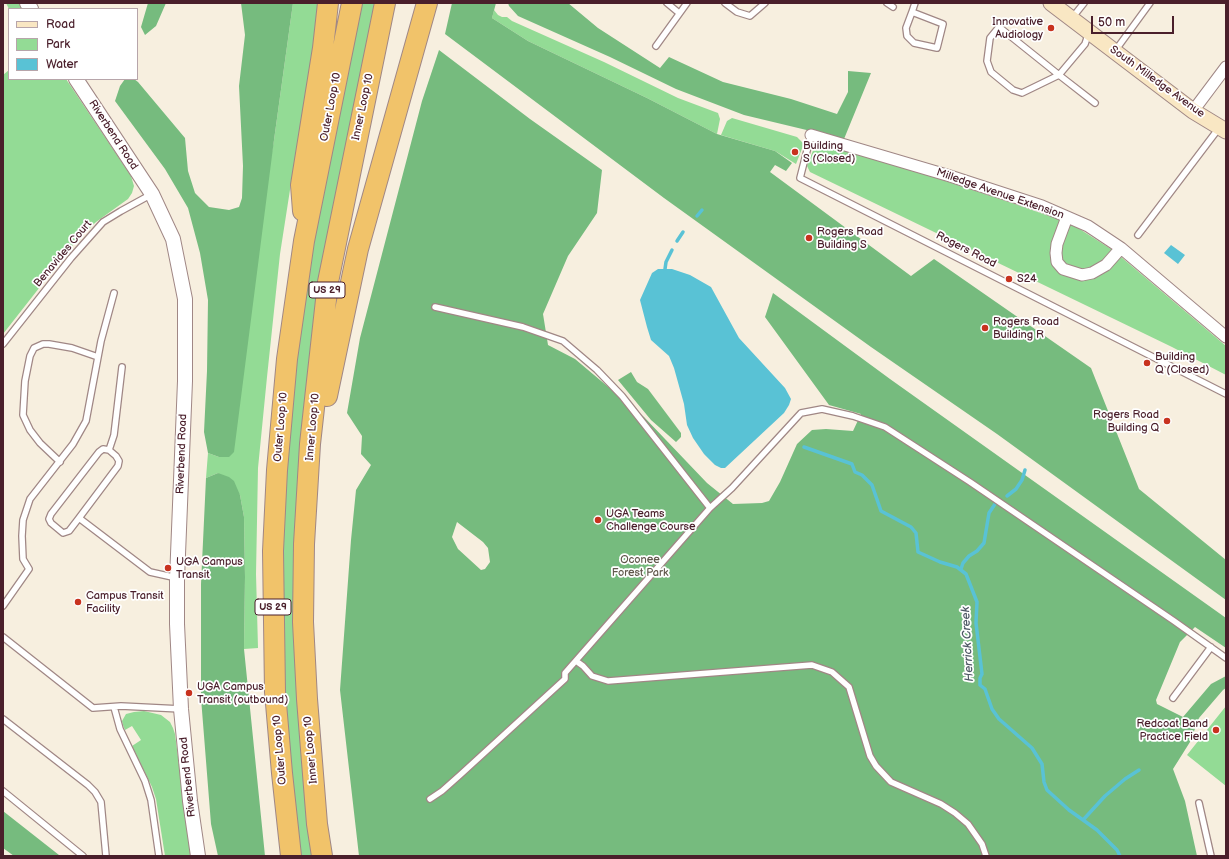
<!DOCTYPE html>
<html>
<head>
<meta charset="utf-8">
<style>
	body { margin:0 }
	#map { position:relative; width:1229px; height:859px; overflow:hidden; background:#f7efdf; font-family:"Balsamiq Sans",sans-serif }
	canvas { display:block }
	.frame { position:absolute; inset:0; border:4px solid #4a1f2b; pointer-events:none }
	.legend { position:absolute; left:8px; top:8px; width:130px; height:72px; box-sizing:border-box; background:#fff; border:1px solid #b7a5aa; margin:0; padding:5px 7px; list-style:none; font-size:12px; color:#4a1f2b }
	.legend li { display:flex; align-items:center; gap:8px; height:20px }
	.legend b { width:20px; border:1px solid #b7a5aa }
	.scale { position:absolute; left:1091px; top:16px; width:83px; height:18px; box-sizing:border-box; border:2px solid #4a1f2b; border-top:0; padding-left:5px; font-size:12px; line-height:14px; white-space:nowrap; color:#4a1f2b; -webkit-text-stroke:3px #fff; paint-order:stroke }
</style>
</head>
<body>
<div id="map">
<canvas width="1229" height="859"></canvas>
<div class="frame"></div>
<ul class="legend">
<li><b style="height:5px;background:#f9e7c3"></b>Road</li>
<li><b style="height:11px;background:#93db95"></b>Park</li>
<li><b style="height:11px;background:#59c2d5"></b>Water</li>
</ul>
<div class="scale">50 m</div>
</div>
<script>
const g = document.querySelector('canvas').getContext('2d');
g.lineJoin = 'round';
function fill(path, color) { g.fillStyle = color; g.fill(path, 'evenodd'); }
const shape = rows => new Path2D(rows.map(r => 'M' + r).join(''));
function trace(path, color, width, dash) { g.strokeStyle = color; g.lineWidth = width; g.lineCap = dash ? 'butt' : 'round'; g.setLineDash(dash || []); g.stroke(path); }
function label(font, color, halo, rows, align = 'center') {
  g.font = font + ' "Balsamiq Sans",sans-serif'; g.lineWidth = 3.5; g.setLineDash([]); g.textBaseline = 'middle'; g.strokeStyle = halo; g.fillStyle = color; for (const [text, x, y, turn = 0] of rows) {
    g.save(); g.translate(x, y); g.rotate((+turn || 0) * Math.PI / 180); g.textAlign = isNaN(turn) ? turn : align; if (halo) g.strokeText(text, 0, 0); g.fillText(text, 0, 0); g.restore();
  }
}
const green = shape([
	[6,3,19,3,23,9,9,9],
	[293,3,321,3,304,122,292,177,280,254,267,377,258,468,256,574,258,648,244,649,245,577,244,517,240,495,218,473,206,478,208,453,219,457,274,140],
	[345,3,376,3,307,397,313,856,298,856,283,680,283,515,293,388],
	[494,10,498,15,502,17,507,17,512,21,604,62,678,98,718,113,720,119,717,134,647,98,528,41,492,18],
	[9,70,9,79,66,79,131,176,134,186,132,193,128,199,96,222,76,241,3,334,3,75],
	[732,118,797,137,803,143,803,146,796,164,775,151,721,135,727,121],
	[818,145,833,146,891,163,1015,204,1052,217,1078,228,1114,251,1226,346,1226,375,1172,347,810,172,807,166,814,148],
	[1226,706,1226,786,1187,755],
	[144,711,161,715,170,722,173,728,175,734,191,856,165,856,156,799,152,787,132,746,141,740,132,726,125,730,123,725,122,721,126,714,134,712]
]);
const forest = shape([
	[148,3,166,3,156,26,145,35,141,27],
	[241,3,293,3,274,140,234,452,229,457,219,457,208,453,204,432,207,371,208,300,200,253,188,208,165,169,115,101,120,86,125,79,134,79,138,82,185,138,188,171,195,193,209,207,229,210,239,207,242,198,243,166,239,86,245,35],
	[452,3,496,3,492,18,528,41,647,98,717,134,775,151,792,163,786,171,775,165,770,172,911,276,934,259,1091,368,1139,489,1226,560,1226,600,997,434,871,347,664,198,445,34],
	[508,3,568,3,598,28,660,68,669,57,723,82,791,99,837,114,848,92,848,71,871,73,844,139,744,115,676,89,610,57,518,16,509,6],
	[439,50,530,119,602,170,597,213,568,256,543,314,548,345,575,359,644,417,707,483,733,504,762,503,769,501,780,482,797,444,812,430,826,429,853,431,861,414,829,405,765,317,773,293,890,379,1226,618,1226,648,1195,627,1180,642,1156,700,1157,704,1183,717,1211,684,1226,676,1226,688,1223,690,1199,718,1190,742,1173,769,1185,801,1197,856,359,856,340,690,351,540,356,490,371,465,361,454,362,436,347,413,360,338,422,101],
	[457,522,483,542,488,548,490,562,485,569,481,570,458,549,452,537],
	[631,372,637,382,648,389,681,433,681,437,676,442,651,420,618,380],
	[218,473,229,477,234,481,240,495,244,517,245,577,244,649,265,856,218,856,211,824,201,698,201,584,206,478],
	[3,811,59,855,61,856,14,856,3,848]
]);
const water = shape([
	[1171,245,1185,255,1178,264,1164,253],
	[658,269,672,269,690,275,711,287,739,338,785,388,791,399,789,405,784,413,725,468,721,468,715,465,704,454,693,438,687,425,684,404,674,368,669,356,651,340,647,327,640,300,652,273]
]);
const stream = shape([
	[697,216,702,210],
	[677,241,683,232],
	[665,269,666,262,672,250],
	[804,447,852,464,855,472,862,475,872,485,881,511,911,527,916,533,918,552,940,562,957,567,966,574,977,602,976,623,982,674,980,678,980,685,985,689,992,709,999,719,1032,748,1042,764,1044,782,1047,790,1069,810,1097,830,1117,850,1120,856],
	[1007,496,1016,489,1022,480,1025,470],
	[961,569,963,563,969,556,977,551,984,543,989,513,995,504],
	[1083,820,1105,796,1125,779,1139,770]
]);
const service = shape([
	[667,3,679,13],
	[725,3,737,12,750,16,765,3],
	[887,3,893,7],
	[912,12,943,24,937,48,914,43,907,36,906,28,912,12],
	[912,12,915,3],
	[1072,18,1084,3],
	[1089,32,1085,44,1059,75,1022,93,1013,90,991,72,987,61,990,38,999,27,1059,75,1095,103],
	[656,46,687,3],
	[1115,51,1150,3],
	[811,135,800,178,1226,394],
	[1138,235,1219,128],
	[435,307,523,327,563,341,597,370,622,396,710,508],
	[3,344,71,258,103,222,121,211,152,194],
	[109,450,114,435,122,367],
	[60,462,40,443,30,430,23,415,25,381,30,356,34,348,43,344,49,344,72,348,98,357],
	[79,518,69,531,63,533,51,523,49,519,51,514,99,452,103,449,109,450,116,456,119,461,118,466,79,518,150,572,177,578],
	[3,606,29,569,23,559,22,536,23,520,30,499,73,444,86,421,101,341,114,293],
	[3,637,93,708,121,706,181,709],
	[576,661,583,666,592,676,608,681,812,665,832,672,849,687,870,756,876,766,891,782,941,804,955,813,968,824,982,844,986,856],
	[1173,698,1211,647],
	[114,707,120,729,145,781,151,800,159,856],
	[3,719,88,785,95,792,101,802,106,856],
	[3,791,83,856],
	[430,799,442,791,460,775,565,679,565,673,710,508,732,488,801,413,822,409,853,416,885,427,970,482,1174,621,1226,658],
	[1199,803,1211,856]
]);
const minor = shape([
	[1193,111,1226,67],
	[811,135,950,176,1042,206,1088,226,1121,248,1226,337],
	[1067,217,1057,244,1056,253,1057,262,1063,269,1082,275,1092,273,1106,265,1121,248]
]);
const tertiary = shape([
	[27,3,31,9],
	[76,79,152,194,173,239,185,299,185,381,177,579,177,624,181,709,190,801,198,856]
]);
const secondary = shape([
	[1051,3,1193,111,1226,131]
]);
const motorway = shape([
	[303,211,301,185,323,48,328,3],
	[327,396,358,249,427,3],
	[291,856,282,773,275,692,273,551,277,470,287,359,304,241,352,3],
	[322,856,317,824,307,699,303,622,304,544,310,444,328,282,385,3]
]);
const markers = [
	[1051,28,4,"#c8321e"],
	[795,152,4,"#c8321e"],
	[809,238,4,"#c8321e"],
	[1009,279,4,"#c8321e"],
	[985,328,4,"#c8321e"],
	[1147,363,4,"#c8321e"],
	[1167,421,4,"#c8321e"],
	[598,520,4,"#c8321e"],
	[168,568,4,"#c8321e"],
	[78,602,4,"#c8321e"],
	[189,693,4,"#c8321e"],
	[1216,730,4,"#c8321e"]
];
const shields = [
	[327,290,36],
	[273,607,36]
];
const shieldNames = [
	["US 29",327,290],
	["US 29",273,607]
];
const poiNames = [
	["Innovative",1043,22,"right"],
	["Audiology",1043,35,"right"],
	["Building",803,146],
	["S (Closed)",803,159],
	["Rogers Road",817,232],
	["Building S",817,245],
	["S24",1017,279],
	["Rogers Road",993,322],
	["Building R",993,335],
	["Building",1155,357],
	["Q (Closed)",1155,370],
	["Rogers Road",1159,415,"right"],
	["Building Q",1159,428,"right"],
	["UGA Teams",606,514],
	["Challenge Course",606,527],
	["UGA Campus",176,562],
	["Transit",176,575],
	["Campus Transit",86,596],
	["Facility",86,609],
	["UGA Campus",197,687],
	["Transit (outbound)",197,700],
	["Redcoat Band",1208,724,"right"],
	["Practice Field",1208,737,"right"]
];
const streetNames = [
	["South Milledge Avenue",1157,82,36],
	["Outer Loop 10",331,107,-79],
	["Inner Loop 10",363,107,-78],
	["Riverbend Road",113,135,57],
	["Milledge Avenue Extension",1000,194,19],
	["Rogers Road",966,250,27],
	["Benavides Court",63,254,-50],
	["Outer Loop 10",281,427,-85],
	["Inner Loop 10",313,427,-85],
	["Riverbend Road",182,454,-88],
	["Outer Loop 10",280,750,-95],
	["Inner Loop 10",311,750,-95],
	["Riverbend Road",188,777,-96]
];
const parkNames = [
	["Oconee",640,560],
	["Forest Park",640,573]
];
const waterNames = [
	["Herrick Creek",968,644,-93]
];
fill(green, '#93db95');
fill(forest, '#76bb7e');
fill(water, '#59c2d5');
trace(stream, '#59c2d5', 3.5);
trace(service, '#a08785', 8);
trace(minor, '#a08785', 13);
trace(tertiary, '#a08785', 16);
trace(secondary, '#a08785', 17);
trace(motorway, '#a08785', 22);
trace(service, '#fff', 5.5);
trace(minor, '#fff', 11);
trace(tertiary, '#fff', 14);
trace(secondary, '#f9e7c3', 15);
trace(motorway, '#f1c36a', 20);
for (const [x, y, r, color] of markers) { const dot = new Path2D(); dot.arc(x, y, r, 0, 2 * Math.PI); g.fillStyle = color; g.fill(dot); trace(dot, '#fff', 1.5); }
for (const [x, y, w] of shields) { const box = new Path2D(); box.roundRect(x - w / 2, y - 8, w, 16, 3); g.fillStyle = '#fff'; g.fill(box); trace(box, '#4a1f2b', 1); }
label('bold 10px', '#4a1f2b', null, shieldNames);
label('11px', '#4a1f2b', '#fff', poiNames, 'left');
label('11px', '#4a1f2b', '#fff', streetNames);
label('11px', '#60574b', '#fff', parkNames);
label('italic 12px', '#4f5866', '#fff', waterNames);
</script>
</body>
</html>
